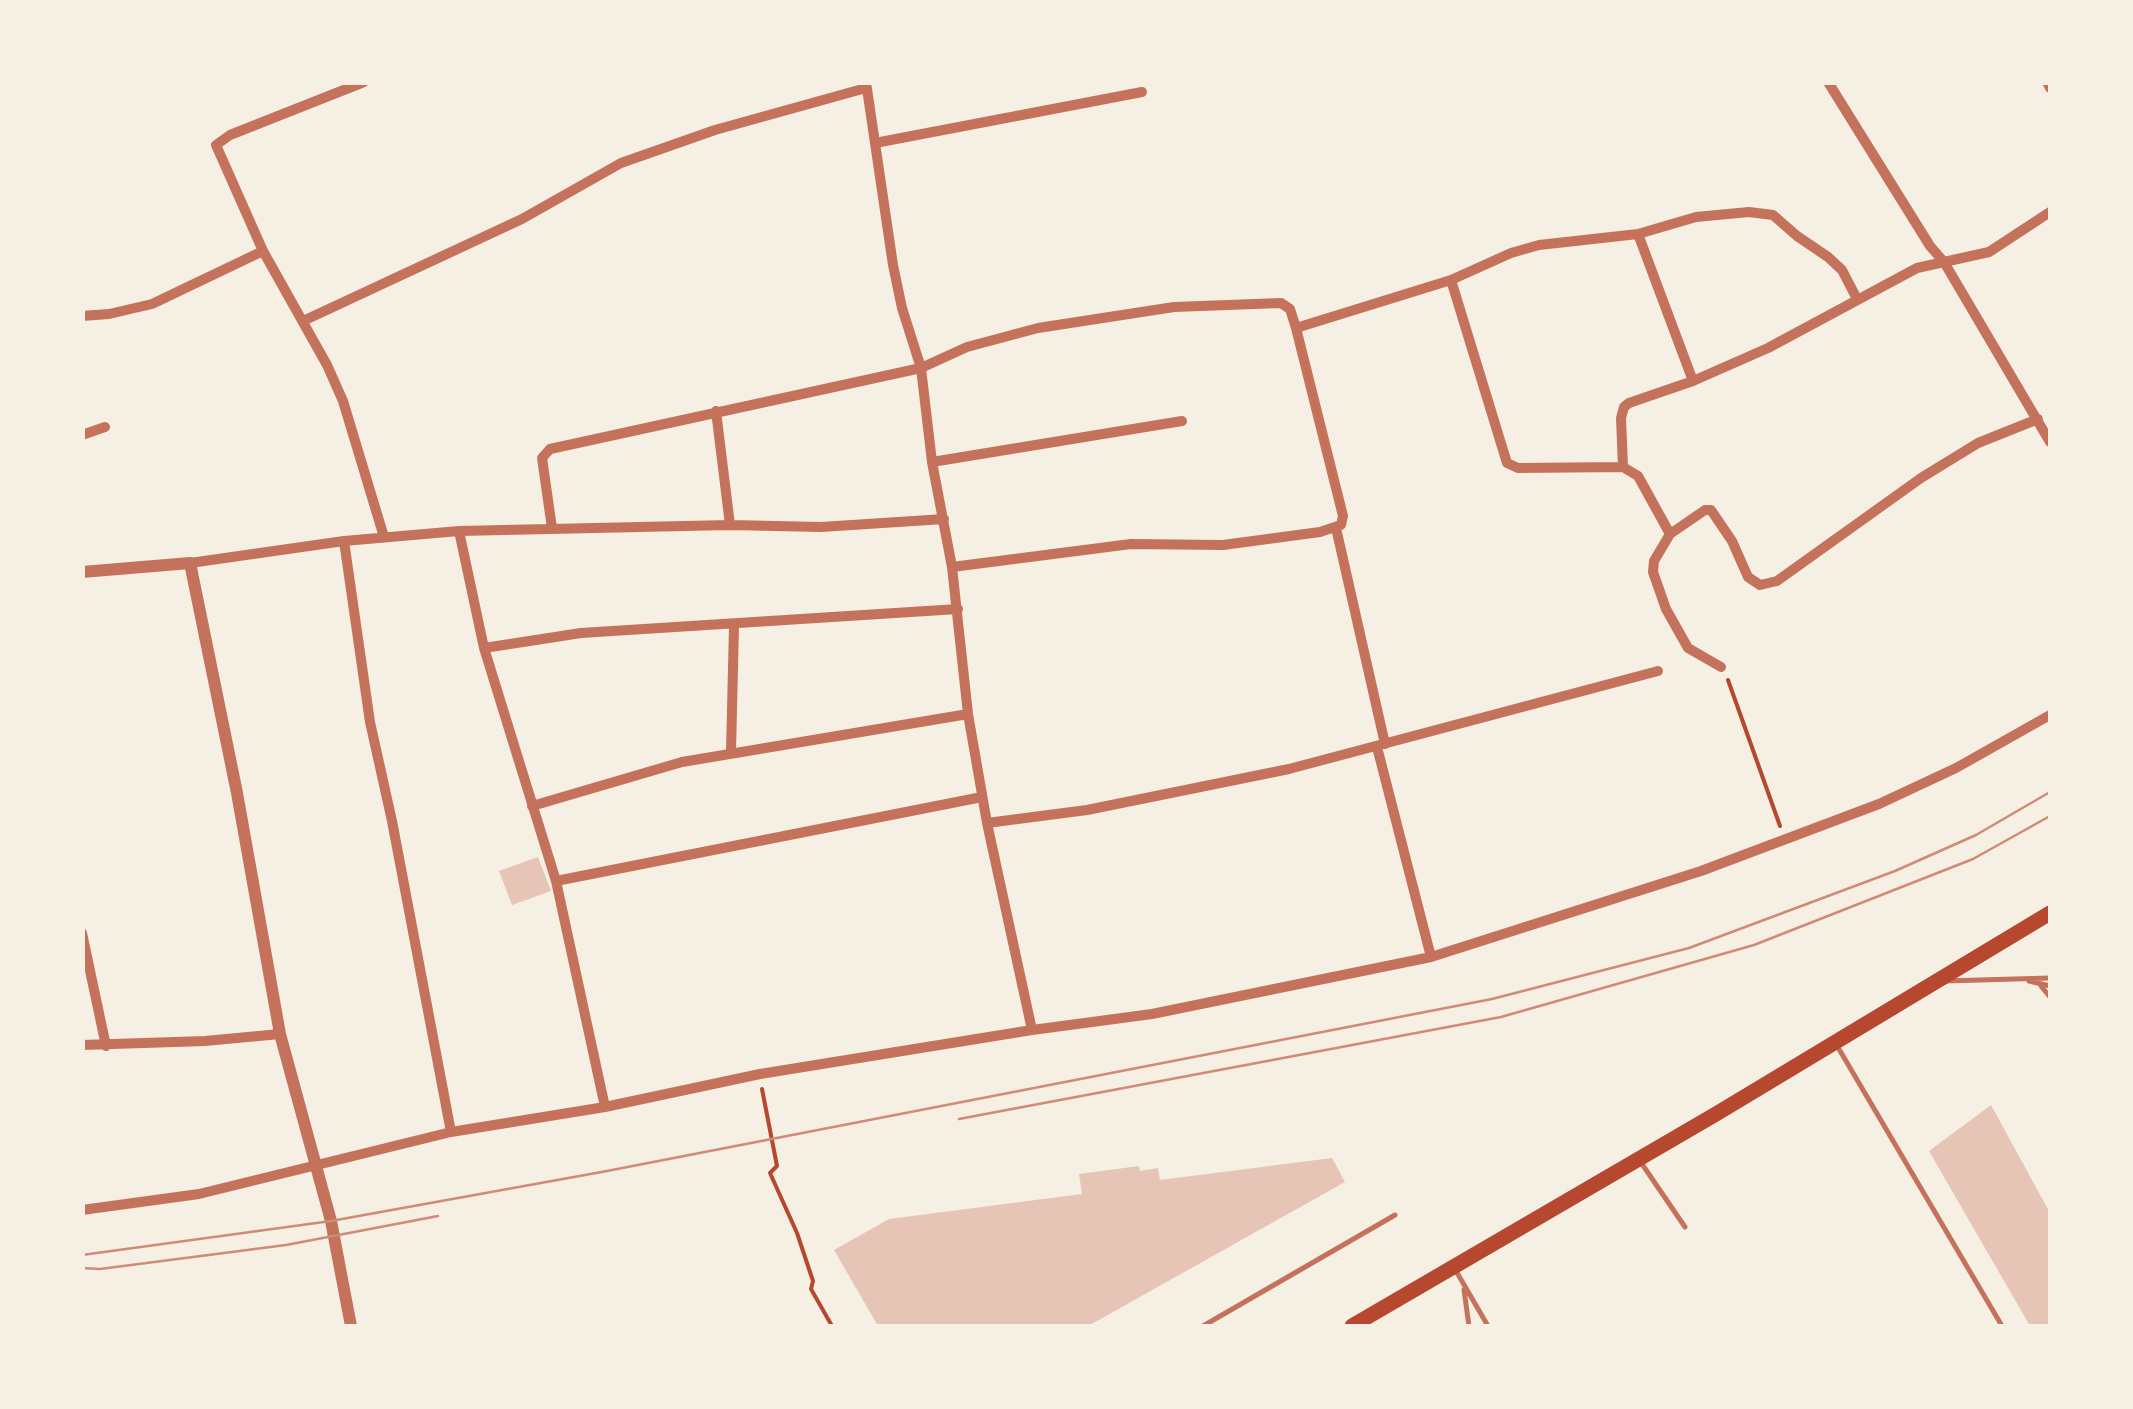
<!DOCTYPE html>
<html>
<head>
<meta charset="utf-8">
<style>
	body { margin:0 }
	#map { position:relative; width:2133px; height:1409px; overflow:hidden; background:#f6efe4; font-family:"Roboto Serif",serif }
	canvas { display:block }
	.frame { position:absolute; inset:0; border:85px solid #f6efe4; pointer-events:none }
</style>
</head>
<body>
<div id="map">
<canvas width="2133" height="1409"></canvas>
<div class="frame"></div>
</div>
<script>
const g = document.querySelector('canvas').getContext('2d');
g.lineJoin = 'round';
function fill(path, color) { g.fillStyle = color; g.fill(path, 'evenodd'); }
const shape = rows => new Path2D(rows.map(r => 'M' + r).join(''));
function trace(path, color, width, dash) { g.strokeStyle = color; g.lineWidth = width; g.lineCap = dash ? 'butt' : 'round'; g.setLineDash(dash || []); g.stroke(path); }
const building = shape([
	[538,857,551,891,512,905,499,871],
	[1991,1105,2050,1213,2050,1326,2030,1326,1929,1151],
	[1332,1158,1345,1182,1088,1326,878,1326,834,1250,889,1219,1082,1194,1079,1174,1139,1166,1140,1171,1158,1168,1160,1180]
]);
const path = shape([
	[1728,680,1780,826],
	[762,1089,777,1166,770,1173,797,1233,813,1281,811,1289,832,1326]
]);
const service = shape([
	[1944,981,2050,978],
	[2029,981,2050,986],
	[2041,986,2050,997],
	[1836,1044,2002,1326],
	[1642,1164,1685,1227],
	[1456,1271,1488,1326],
	[1464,1290,1469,1326],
	[1203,1326,1395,1215]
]);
const minor = shape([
	[364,82,230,135,216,145,263,251,327,365,343,401,384,537],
	[866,82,893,265,902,308,921,368,932,462,952,567,968,714,987,823,1032,1030],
	[1828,82,1930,246,1944,262,2050,442],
	[2047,82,2050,88],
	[875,143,1142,92],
	[1638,234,1693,381],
	[1451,280,1507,463,1518,468,1623,467,1638,476,1670,534,1654,561,1653,572,1666,609,1688,648,1721,667],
	[82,316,109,314,152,304,263,251],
	[303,321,522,219,621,163,715,130,866,88],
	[716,411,730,525],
	[82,435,105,427],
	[932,462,1182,421],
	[1623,467,1621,418,1624,407,1629,403,1693,381,1768,348,1917,268,1989,252,2050,212],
	[552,528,542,458,550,449,921,368,967,347,1038,328,1174,307,1281,303,1290,309,1296,328,1451,280,1511,253,1539,245,1638,234,1696,217,1749,212,1773,215,1797,236,1828,257,1842,270,1857,299],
	[1336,528,1385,744],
	[459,531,484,648,556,881,605,1107],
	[1670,534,1705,510,1711,510,1732,541,1748,577,1760,585,1777,581,1921,478,1978,443,2038,419],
	[344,541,370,722,392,821,451,1132],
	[190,563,344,541,459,531,730,525,821,527,944,519],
	[952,567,1131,544,1223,545,1320,532,1341,525,1343,516,1296,328],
	[484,648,581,633,958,609],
	[1377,747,1431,957],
	[731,752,734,626],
	[532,806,682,762,968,714],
	[987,823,1087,810,1289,769,1658,671],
	[556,881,982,797],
	[82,933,106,1046],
	[82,1045,205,1041,280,1034],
	[82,1210,199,1194,451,1132,605,1107,760,1074,1032,1030,1152,1014,1431,957,1701,871,1879,804,1956,768,2050,715]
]);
const tertiary = shape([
	[82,572,190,563,237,793,280,1034,331,1221,351,1326]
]);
const primary = shape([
	[1352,1326,1716,1114,2050,913]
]);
const tram = shape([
	[959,1119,1501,1017,1754,945,1973,859,2050,816],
	[82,1255,331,1221,607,1171,1492,999,1689,948,1895,871,1976,835,2050,792],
	[82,1268,100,1269,286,1245,438,1216]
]);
fill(building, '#e6c5b7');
trace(path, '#b5482f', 4);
trace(service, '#c5725c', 5);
trace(minor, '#c5725c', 10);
trace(tertiary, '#c5725c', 12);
trace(primary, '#b5482f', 15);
trace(tram, '#cf8b77', 2.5);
</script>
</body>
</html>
